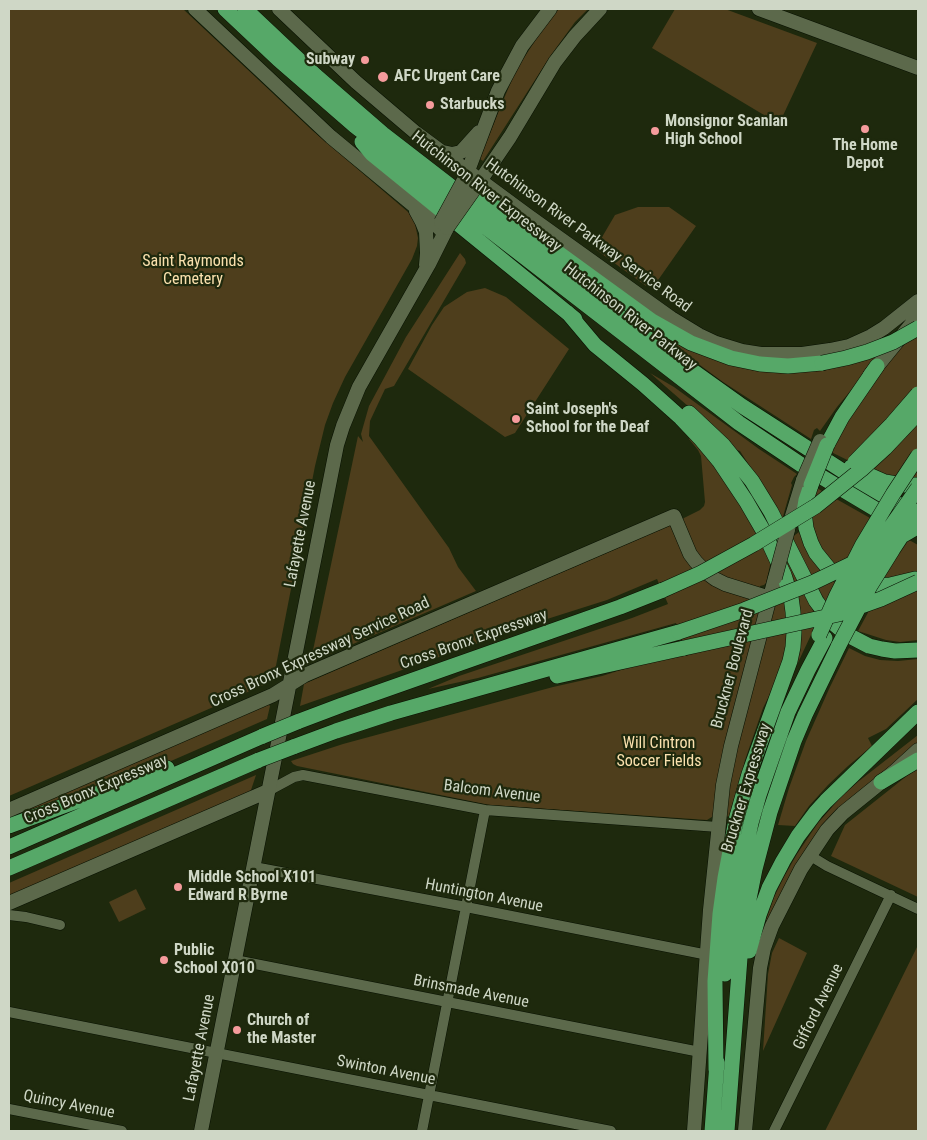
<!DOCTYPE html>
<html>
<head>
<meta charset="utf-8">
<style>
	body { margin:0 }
	#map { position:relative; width:927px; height:1140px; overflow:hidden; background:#1e290d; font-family:"Roboto Condensed",sans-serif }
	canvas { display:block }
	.frame { position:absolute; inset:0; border:10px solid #cfd7c6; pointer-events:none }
</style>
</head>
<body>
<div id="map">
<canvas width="927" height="1140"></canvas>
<div class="frame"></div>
</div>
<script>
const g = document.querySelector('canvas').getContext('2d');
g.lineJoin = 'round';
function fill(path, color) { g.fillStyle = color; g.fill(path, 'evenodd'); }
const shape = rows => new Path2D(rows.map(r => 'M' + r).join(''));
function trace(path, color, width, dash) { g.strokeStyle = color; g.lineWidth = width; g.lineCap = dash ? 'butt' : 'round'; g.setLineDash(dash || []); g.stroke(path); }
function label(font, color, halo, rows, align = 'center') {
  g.font = font + ' "Roboto Condensed",sans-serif'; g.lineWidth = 4.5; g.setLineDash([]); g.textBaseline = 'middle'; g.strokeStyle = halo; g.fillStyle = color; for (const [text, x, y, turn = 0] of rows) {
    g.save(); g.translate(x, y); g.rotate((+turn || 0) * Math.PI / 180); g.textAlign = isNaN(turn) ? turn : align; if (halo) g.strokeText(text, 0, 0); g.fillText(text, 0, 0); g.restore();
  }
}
const green = shape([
	[9,9,183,9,313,131,408,212,412,218,415,224,418,238,417,246,412,259,345,377,333,403,325,425,315,466,273,681,9,796],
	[559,9,588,9,575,22,551,55,483,161,480,159,500,108,516,70,548,21],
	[675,9,725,9,817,43,779,124,652,48],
	[638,207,669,207,696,226,656,283,646,286,595,249,615,215],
	[460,253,465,259,466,263,394,386,385,389,370,421,369,436,449,548,458,567,476,591,323,657,312,655,358,436,363,442,361,434,369,406,406,337],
	[485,288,506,297,569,349,515,433,505,437,408,369,432,325,444,307,467,292],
	[918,323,918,479,878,475,831,452,839,434,874,382],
	[660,332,696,351,882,353,837,407,820,431,817,428,814,430,811,439,723,382,659,335],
	[650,373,674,387,759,449,797,474,794,477,791,483,792,485,782,520,767,493,740,451,737,450,735,451,712,427],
	[690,437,706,455,739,501,771,561,766,583,764,585,760,586,759,590,722,577,698,557,682,520,684,518,700,510,704,506,705,502,701,456,698,450,689,439],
	[815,487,918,545,918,573,884,582,849,576,825,556,811,526],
	[671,525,687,558,760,600,762,608,715,815,707,820,490,805,297,766,293,764,291,761,343,744,553,687,602,676,627,668,686,654,676,623,478,678,428,689,459,676,632,618,668,604,657,579,607,600,544,620,300,706,304,684],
	[802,530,837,584,827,604,810,573,792,537],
	[787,561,818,620,795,669,785,562],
	[780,582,788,606,787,647,776,682,763,708,745,760,732,817,723,816,727,789],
	[918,584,918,640,900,642,886,640,858,631,877,596],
	[849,648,865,656,880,660,898,661,918,659,918,699,886,729,868,738,872,746,848,766,828,785,809,806,795,826,778,825,789,788,806,741,829,689],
	[268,704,270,706,267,719,155,768,37,809,25,808],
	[918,735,918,743,849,799,825,822,768,921,766,920,774,897,785,875,797,854,818,823,840,798,859,781],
	[918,769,918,897,831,856,845,825,908,775],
	[256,775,250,793,9,896,9,883],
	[136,889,146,909,119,922,109,902],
	[779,938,807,953,763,1051,768,974,772,953],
	[918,945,918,1131,825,1131,877,1028]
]);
const street = shape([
	[268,791,294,777,303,775,485,810,718,827],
	[809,855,827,866,918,909],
	[254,867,466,907,708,955],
	[9,915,26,917,60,925],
	[235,960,700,1052],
	[9,1012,611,1131],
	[9,1109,122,1131],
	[422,1131,485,810],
	[774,1131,891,895]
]);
const secondary = shape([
	[195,9,331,137,430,219,444,233],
	[279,9,356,82,416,133,527,215,671,318,699,335,716,343,742,351,761,354,802,354,830,350,849,346,871,336,884,328,918,301],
	[759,9,918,68],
	[443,152,452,154,461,152,479,132],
	[466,176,498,91,507,74,522,46,550,9],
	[478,184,510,137,555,62,575,36,600,9],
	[416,211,422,222,426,232,427,253,426,265],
	[870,375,918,316],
	[788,529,803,480],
	[9,810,273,695,305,675,674,516,690,554,696,562,707,573,715,579,725,584,770,598],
	[9,903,268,791],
	[201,1131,337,445,343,426,359,387,429,264,447,228],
	[694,1131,710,910,723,785,731,746,775,578],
	[745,1131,760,968,764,948,772,926,801,869,827,830,843,813,895,771,918,750]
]);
const highway = shape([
	[225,9,278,59,355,126,739,423,800,464,892,519],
	[245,9,316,76,383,134,651,341,742,406,849,475,915,514],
	[362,142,372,154,575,319],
	[469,188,652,321,691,343,731,358,760,364,788,366,822,363],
	[568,313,595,345,643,384,681,418,700,438,720,462,746,501,764,532,784,575,791,597,793,612,794,632,793,647,790,661,749,774,736,820,725,878,720,914,715,981,716,1070],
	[689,413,723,445,752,481,771,512,816,601,832,622,846,634,869,646,882,649,895,651,918,650],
	[827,445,842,417,877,366],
	[851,467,885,482,902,485,918,485],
	[811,485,806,500,804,512,806,528,811,543,816,553,829,569,848,581,868,587,890,585,915,579],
	[557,676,684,648],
	[297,722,342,705,620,607,663,590],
	[293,747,336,731,391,713,679,632],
	[881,782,918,760],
	[9,826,167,768],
	[9,847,263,736],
	[9,868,259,760],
	[749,951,759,915,769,888,783,861,798,836,816,812,826,801,918,712],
	[725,974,734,909,742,866,751,823,759,795,788,712,808,670,825,638],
	[712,1131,717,1062],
	[727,1131,740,958,746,914,755,869,770,812,794,741,805,715,839,645]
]);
const secondaryBridge = shape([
	[441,222,466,176],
	[447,228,478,184],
	[803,480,820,441],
	[775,578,788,530]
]);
const highwayBridge = shape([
	[822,363,846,358,867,352,893,342,918,328],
	[855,462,892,424,918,394],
	[811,485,827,445],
	[663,590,701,573,754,544,816,506,862,469,885,448,918,413],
	[841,609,880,542,918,488],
	[679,632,744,610,812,583,864,558,917,527],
	[819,635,836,597,863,544,893,494,918,456],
	[839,645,870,586,893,549,918,511],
	[684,648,839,614,881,599,918,582],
	[263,736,297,722],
	[259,760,293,747]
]);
const markers = [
	[365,60,5,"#f59b9c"],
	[383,77,6,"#f59b9c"],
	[430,105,5,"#f59b9c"],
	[865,129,5,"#f59b9c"],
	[655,131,5,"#f59b9c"],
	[516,419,5,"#f59b9c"],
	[178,887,5,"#f59b9c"],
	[164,960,5,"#f59b9c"],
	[237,1030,5,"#f59b9c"]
];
const poiNames = [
	["Subway",355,60,"right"],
	["AFC Urgent Care",394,77],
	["Starbucks",440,105],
	["Monsignor Scanlan",665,122],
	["High School",665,140],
	["The Home",865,146,"center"],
	["Depot",865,164,"center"],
	["Saint Joseph's",526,410],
	["School for the Deaf",526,428],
	["Middle School X101",188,878],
	["Edward R Byrne",188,896],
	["Public",174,951],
	["School X010",174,969],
	["Church of",247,1021],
	["the Master",247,1039]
];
const streetNames = [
	["Hutchinson River Expressway",486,192,38],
	["Hutchinson River Parkway Service Road",588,236,36],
	["Hutchinson River Parkway",630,317,38],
	["Lafayette Avenue",301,534,-79],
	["Cross Bronx Expressway",474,640,-19],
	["Cross Bronx Expressway Service Road",320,653,-25],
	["Bruckner Boulevard",733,669,-75],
	["Bruckner Expressway",747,788,-73],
	["Cross Bronx Expressway",96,790,-23],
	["Balcom Avenue",492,792,7],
	["Huntington Avenue",484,896,11],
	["Brinsmade Avenue",471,992,11],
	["Gifford Avenue",819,1007,-64],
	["Lafayette Avenue",200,1048,-79],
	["Swinton Avenue",386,1071,11],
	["Quincy Avenue",69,1105,11]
];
const parkNames = [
	["Saint Raymonds",193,262],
	["Cemetery",193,280],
	["Will Cintron",659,744],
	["Soccer Fields",659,762]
];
fill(green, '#4e3e1c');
trace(street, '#081100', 11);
trace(secondary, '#081100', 15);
trace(highway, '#081100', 16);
trace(street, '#5c694b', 10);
trace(secondary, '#5c694b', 14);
trace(highway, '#56a868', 15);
trace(secondaryBridge, '#081100', 15, []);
trace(highwayBridge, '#081100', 16, []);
trace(secondaryBridge, '#5c694b', 14);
trace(highwayBridge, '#56a868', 15);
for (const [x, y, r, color] of markers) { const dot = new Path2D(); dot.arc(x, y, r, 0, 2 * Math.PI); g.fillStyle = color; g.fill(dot); trace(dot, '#1e290d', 2); }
label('bold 16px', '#cfd7c6', '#1e290d', poiNames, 'left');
label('16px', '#cfd7c6', '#1e290d', streetNames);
label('16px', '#fbe1ae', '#1e290d', parkNames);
</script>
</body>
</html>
